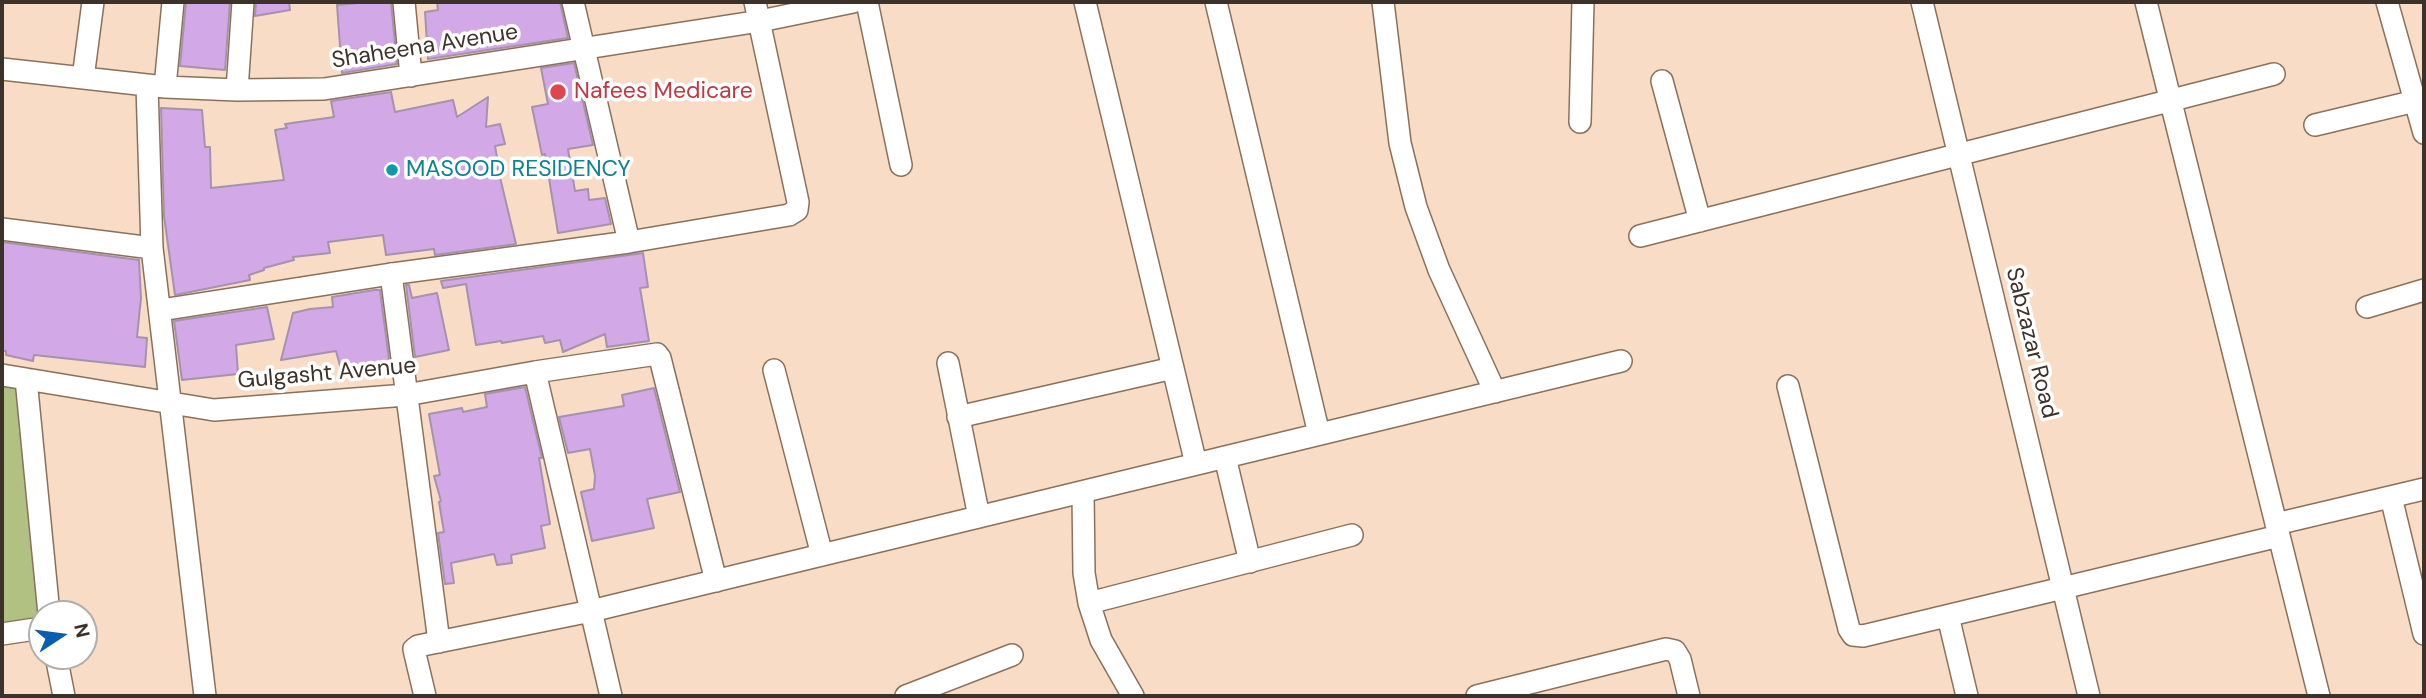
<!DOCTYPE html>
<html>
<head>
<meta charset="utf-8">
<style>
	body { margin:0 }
	#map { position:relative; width:2426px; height:698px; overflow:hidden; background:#f9dcc6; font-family:"DM Sans",sans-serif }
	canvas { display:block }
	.frame { position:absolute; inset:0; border:4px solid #3d322a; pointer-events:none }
	.north { position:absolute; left:28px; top:600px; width:70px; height:70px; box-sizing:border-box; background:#fff; border:2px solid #b1adaa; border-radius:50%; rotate:77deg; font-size:19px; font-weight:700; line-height:28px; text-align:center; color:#3d322a }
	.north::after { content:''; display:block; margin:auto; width:24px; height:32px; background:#095fad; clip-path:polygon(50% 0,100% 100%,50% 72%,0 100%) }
</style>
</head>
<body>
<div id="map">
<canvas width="2426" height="698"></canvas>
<div class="frame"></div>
<div class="north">N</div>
</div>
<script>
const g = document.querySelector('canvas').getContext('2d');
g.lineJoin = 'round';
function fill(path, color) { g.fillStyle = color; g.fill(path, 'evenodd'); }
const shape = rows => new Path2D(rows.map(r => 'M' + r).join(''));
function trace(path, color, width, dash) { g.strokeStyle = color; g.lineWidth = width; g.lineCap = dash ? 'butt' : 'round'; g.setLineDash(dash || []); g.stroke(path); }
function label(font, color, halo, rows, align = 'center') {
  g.font = font + ' "DM Sans",sans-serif'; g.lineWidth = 7; g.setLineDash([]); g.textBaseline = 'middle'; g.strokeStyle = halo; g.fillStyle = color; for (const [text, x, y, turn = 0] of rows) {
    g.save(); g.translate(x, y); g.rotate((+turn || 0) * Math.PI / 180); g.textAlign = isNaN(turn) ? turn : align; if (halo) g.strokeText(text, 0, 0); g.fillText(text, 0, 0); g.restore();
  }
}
const green = shape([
	[2,375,26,379,42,628,2,634]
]);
const building = shape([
	[186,2,230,2,225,70,180,66,186,2],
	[256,2,289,2,290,10,255,16,256,2],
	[368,2,391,2,397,64,342,73,337,5,368,2],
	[437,2,560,2,568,38,428,59,425,12,438,10,437,2],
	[574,63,593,145,568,149,575,191,588,189,589,200,605,198,611,224,558,233,545,154,542,155,532,107,548,104,541,68,574,63],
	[391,92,395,112,453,100,457,117,488,97,486,127,500,124,505,144,495,146,499,169,498,169,516,244,435,255,434,249,386,255,383,235,328,242,330,253,293,257,294,260,264,268,264,270,249,275,250,280,175,295,164,216,161,108,202,110,205,147,210,147,211,188,284,180,275,130,287,128,285,124,334,117,331,101,391,92],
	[2,242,139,260,141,298,137,337,147,338,145,367,34,355,33,361,6,355,6,351,2,351,2,242],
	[643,253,648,287,640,288,649,341,607,347,605,334,563,352,560,340,545,343,543,336,502,343,501,341,476,345,466,284,443,288,441,281,643,253],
	[406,285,409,285,412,298,437,293,449,350,415,357,406,285],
	[374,290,380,290,391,375,378,378,377,365,342,373,336,351,281,360,293,313,310,309,333,307,332,297,374,290],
	[267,307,274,339,236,345,238,374,182,380,174,321,267,307],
	[525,387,542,458,539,458,550,524,541,526,545,548,511,555,512,563,497,565,494,554,451,563,454,583,445,584,438,533,444,532,439,502,441,501,434,476,440,475,429,414,462,408,463,412,487,407,485,394,525,387],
	[654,388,680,492,647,499,654,528,592,541,581,492,594,489,595,476,590,449,568,453,559,417,624,406,622,395,654,388]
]);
const minor = shape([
	[404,2,411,76],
	[573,2,629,242],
	[867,2,901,165],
	[1085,2,1196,464],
	[1216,2,1319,434],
	[1383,2,1400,143,1416,207,1439,270,1495,392],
	[1922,2,2089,696],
	[2146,2,2319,696],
	[2387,2,2424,133],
	[2,69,165,87,237,90,324,89,760,21,853,2],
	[83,78,93,2],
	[1662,81,1700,221],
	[147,86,152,248,205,696],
	[165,87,173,2],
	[237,90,243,2],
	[1580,122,1583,2],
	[2315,125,2424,99],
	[2,229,152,248],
	[1640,236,2274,74],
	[391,274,439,642],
	[2367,307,2424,290],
	[161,310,391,274,629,242,789,215,797,210,798,202,755,2],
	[948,363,979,517],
	[774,370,822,555],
	[535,372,611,696],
	[2,375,214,410,406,395,535,372,657,354,660,358,716,581],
	[26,379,49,614],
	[1788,386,1849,629,1853,635,1863,636,2279,536],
	[958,417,1173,368],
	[1225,457,1250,562],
	[1083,492,1084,573,1089,603,1101,640,1133,696],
	[2391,497,2424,634],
	[2276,524,2424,489],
	[1089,603,1352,535],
	[1948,616,1967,696],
	[2,634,42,628],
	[56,656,64,696],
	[425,696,415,654,414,649,418,646,591,611,1621,361],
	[906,696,1012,655],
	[1477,696,1666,649,1675,651,1680,659,1689,696]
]);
const markers = [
	[558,92,9,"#e0444e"],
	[392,170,7,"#0f9aa8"]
];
const streetNames = [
	["Shaheena Avenue",425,47,-9],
	["Sabzazar Road",2031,343,76],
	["Gulgasht Avenue",327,374,-5]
];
const healthNames = [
	["Nafees Medicare",574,92]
];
const cultureNames = [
	["MASOOD RESIDENCY",406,170]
];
fill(green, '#b0c182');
fill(building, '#d3a8e6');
trace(building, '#a592ad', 2);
trace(minor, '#8a715d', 24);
trace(minor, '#fff', 21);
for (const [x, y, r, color] of markers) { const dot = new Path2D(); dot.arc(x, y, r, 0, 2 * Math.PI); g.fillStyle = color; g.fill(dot); trace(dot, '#fff', 2.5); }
label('23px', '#3d322a', '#fff', streetNames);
label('23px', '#be3a42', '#fff', healthNames, 'left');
label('23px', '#0d838f', '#fff', cultureNames, 'left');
</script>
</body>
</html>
